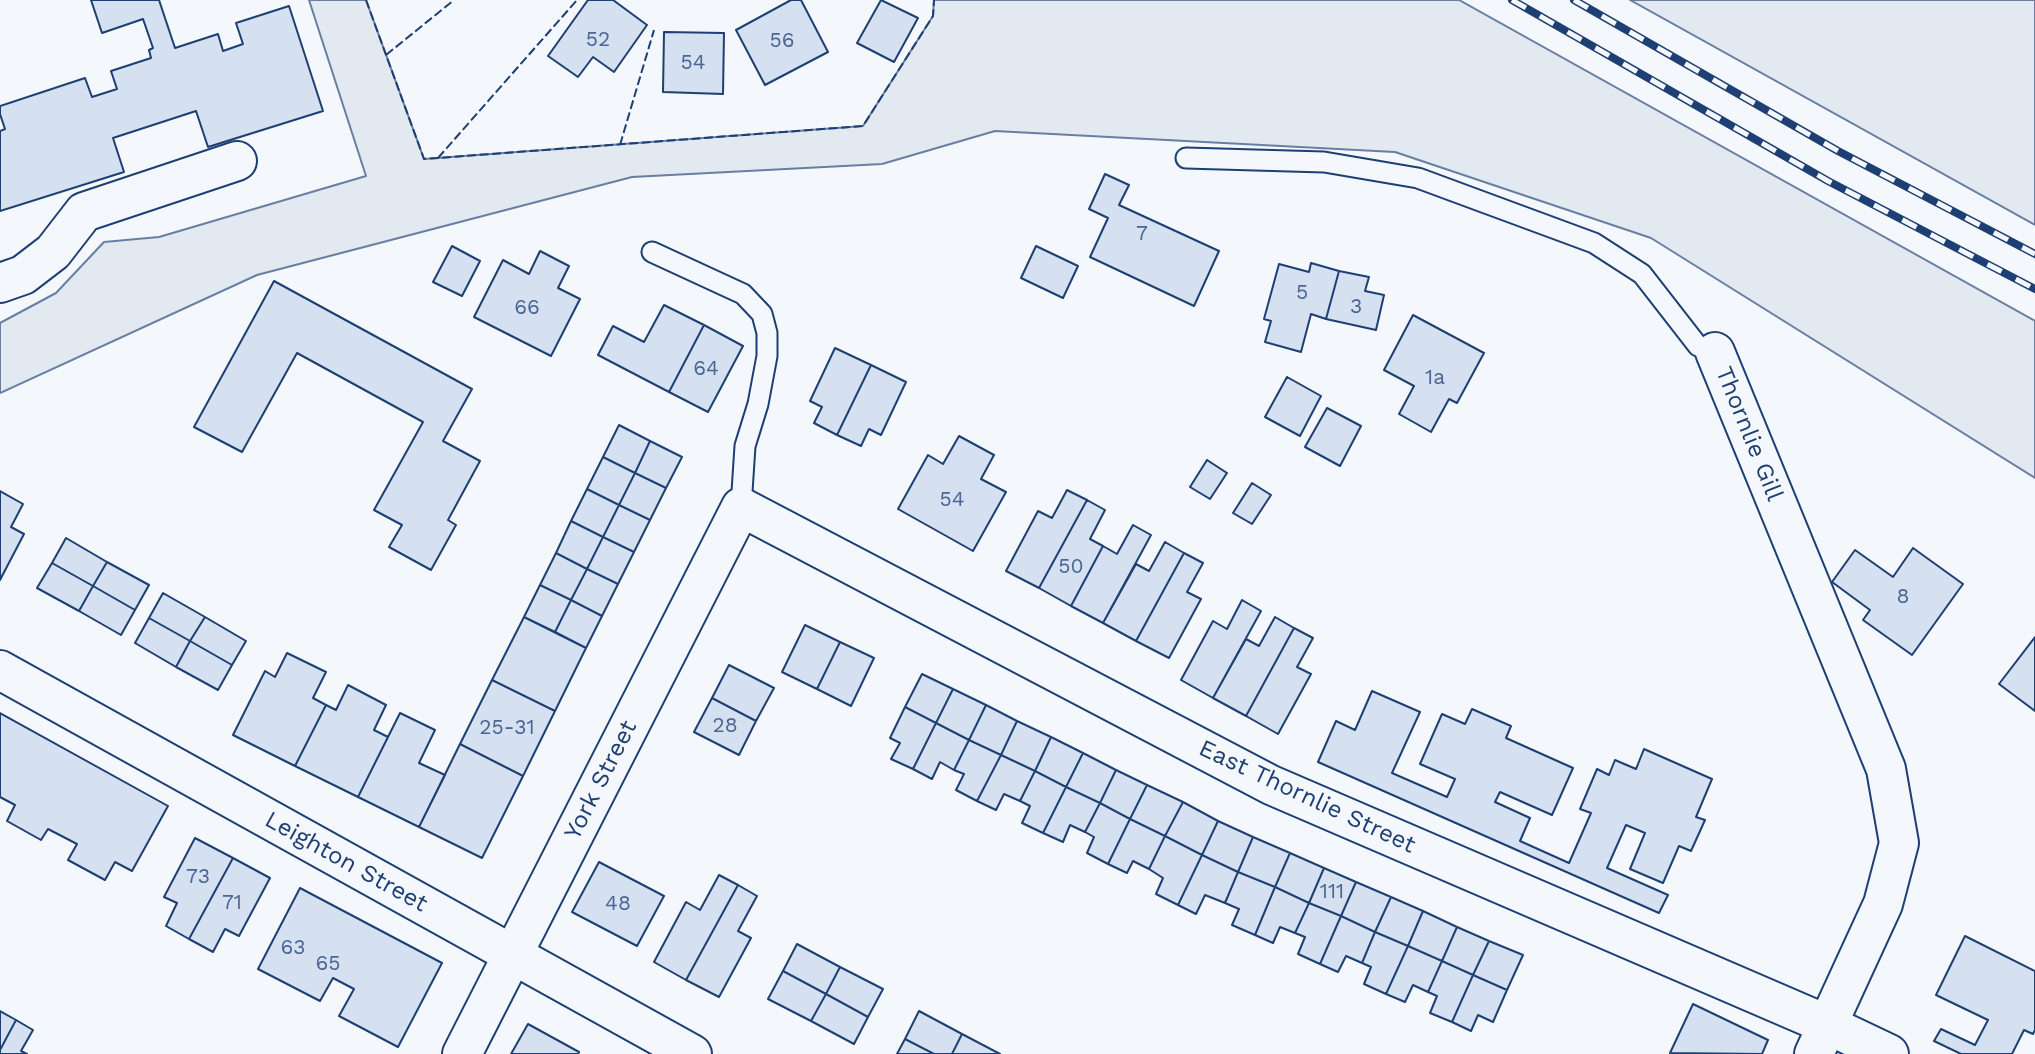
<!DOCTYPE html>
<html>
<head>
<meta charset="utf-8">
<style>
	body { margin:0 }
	canvas { display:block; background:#f4f7fb }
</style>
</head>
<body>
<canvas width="2035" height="1054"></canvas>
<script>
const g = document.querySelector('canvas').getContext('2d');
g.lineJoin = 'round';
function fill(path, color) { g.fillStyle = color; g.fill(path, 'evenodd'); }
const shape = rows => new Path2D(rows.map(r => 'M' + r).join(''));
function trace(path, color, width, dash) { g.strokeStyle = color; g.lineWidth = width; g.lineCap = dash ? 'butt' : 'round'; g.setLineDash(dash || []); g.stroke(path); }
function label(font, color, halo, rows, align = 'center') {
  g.font = font + ' "Work Sans",sans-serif'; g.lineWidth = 5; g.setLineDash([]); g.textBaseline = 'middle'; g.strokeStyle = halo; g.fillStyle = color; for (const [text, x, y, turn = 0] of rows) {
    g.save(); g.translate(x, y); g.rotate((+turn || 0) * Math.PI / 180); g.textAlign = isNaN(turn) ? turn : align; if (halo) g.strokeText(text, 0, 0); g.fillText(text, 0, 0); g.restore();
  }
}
const green = shape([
	[309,0,366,0,424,159,863,126,933,16,934,0,1459,0,2035,321,2035,478,1651,238,1395,152,995,131,882,164,632,177,257,275,0,393,0,323,56,293,104,242,159,237,366,176,309,0],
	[1630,0,2035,0,2035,225,1630,0]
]);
const building = shape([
	[91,0,159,0,175,48,218,34,223,51,243,44,236,23,289,6,323,111,208,147,196,111,113,138,124,172,0,211,0,131,5,129,0,114,0,106,85,78,92,97,117,89,111,71,151,58,149,50,153,48,143,19,102,33,91,0],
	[588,0,613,0,647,25,614,72,593,57,578,77,548,56,588,0],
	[791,0,801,0,828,52,765,85,736,30,791,0],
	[881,0,918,18,894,62,857,43,881,0],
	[664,32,724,33,723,94,663,92,664,32],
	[1105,174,1129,185,1119,205,1219,251,1194,306,1090,257,1108,218,1089,209,1105,174],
	[452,246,480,261,462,296,433,282,452,246],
	[1036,246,1078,266,1063,298,1021,278,1036,246],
	[540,251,569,266,558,288,580,299,551,356,474,317,503,260,529,274,540,251],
	[1311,263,1339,271,1326,319,1311,314,1301,352,1265,342,1271,321,1264,319,1279,264,1309,272,1311,263],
	[1339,271,1369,277,1365,291,1384,295,1376,330,1326,319,1339,271],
	[274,281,472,389,443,441,480,461,448,520,456,525,431,570,389,547,402,525,374,510,423,422,297,353,242,452,194,427,274,281],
	[664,305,704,325,669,392,598,355,613,326,644,342,664,305],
	[1413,315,1484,353,1457,403,1449,399,1431,432,1399,414,1414,386,1384,370,1413,315],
	[704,325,743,346,708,412,669,392,704,325],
	[835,348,871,365,837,435,814,423,822,407,810,401,835,348],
	[871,365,906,382,881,435,869,429,861,446,837,435,871,365],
	[1287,377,1321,396,1300,436,1265,417,1287,377],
	[1327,408,1361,426,1340,466,1305,447,1327,408],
	[619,425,650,441,635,473,603,457,619,425],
	[959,436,994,455,981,479,1006,492,973,551,898,509,928,455,943,464,959,436],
	[650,441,682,457,666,488,635,473,650,441],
	[603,457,635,473,619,505,587,489,603,457],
	[1207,460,1227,473,1210,499,1190,487,1207,460],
	[635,473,666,488,650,520,619,505,635,473],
	[1252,483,1271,495,1252,524,1233,513,1252,483],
	[587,489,619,505,603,537,571,521,587,489],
	[1067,490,1087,500,1039,588,1006,571,1038,511,1052,518,1067,490],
	[0,491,23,504,11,527,24,534,0,580,0,491],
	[1087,500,1105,510,1090,539,1103,546,1071,606,1039,588,1087,500],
	[619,505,650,520,634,552,603,537,619,505],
	[571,521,603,537,587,569,556,553,571,521],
	[1133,525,1151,535,1103,623,1071,606,1103,546,1117,554,1133,525],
	[603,537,634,552,618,584,587,569,603,537],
	[66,538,107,562,93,586,52,563,66,538],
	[1165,542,1184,553,1136,641,1103,623,1136,564,1149,571,1165,542],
	[1913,548,1963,584,1912,655,1863,620,1870,610,1832,582,1855,550,1893,577,1913,548],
	[556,553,587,569,571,600,540,585,556,553],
	[1184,553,1203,563,1187,592,1201,599,1169,658,1136,641,1184,553],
	[107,562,149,585,135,610,93,586,107,562],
	[52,563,93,586,79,611,37,588,52,563],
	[587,569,618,584,602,616,571,600,587,569],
	[540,585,571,600,555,632,524,617,540,585],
	[93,586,135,610,121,635,79,611,93,586],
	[163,593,205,617,190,641,149,618,163,593],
	[571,600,602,616,586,648,555,632,571,600],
	[1242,600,1261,611,1213,698,1181,680,1213,621,1227,629,1242,600],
	[205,617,246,641,232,665,190,641,205,617],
	[524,617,586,648,555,711,492,680,524,617],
	[1275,617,1294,628,1246,716,1213,698,1246,639,1259,646,1275,617],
	[149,618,190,641,176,667,135,643,149,618],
	[805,625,840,642,817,689,782,672,805,625],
	[1294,628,1313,638,1297,667,1311,674,1278,734,1246,716,1294,628],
	[2035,637,2035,711,1999,684,2035,637],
	[190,641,232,665,218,690,176,667,190,641],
	[840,642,874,658,851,706,817,689,840,642],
	[287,653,326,672,313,698,326,705,295,766,233,735,265,671,275,677,287,653],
	[729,665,774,688,756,721,712,698,729,665],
	[922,674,953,689,936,723,905,707,922,674],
	[492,680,555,711,523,776,460,744,492,680],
	[348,685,386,705,374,730,388,737,358,797,295,766,326,705,336,710,348,685],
	[953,689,986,705,969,740,936,723,953,689],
	[1372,691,1420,712,1392,773,1447,797,1455,779,1420,764,1442,714,1465,724,1472,709,1511,726,1506,738,1573,768,1552,815,1500,792,1495,802,1530,818,1520,841,1569,863,1591,813,1580,809,1597,769,1609,775,1615,760,1636,769,1644,749,1712,779,1696,817,1705,820,1691,851,1679,846,1663,883,1630,869,1645,833,1626,825,1607,868,1668,895,1659,913,1318,762,1336,721,1355,730,1372,691],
	[712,698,756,721,739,755,694,732,712,698],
	[986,705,1017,721,1001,755,969,740,986,705],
	[905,707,936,723,913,769,891,759,900,743,890,738,905,707],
	[0,713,168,806,132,871,115,862,105,880,68,860,77,844,48,829,41,840,7,821,15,805,0,797,0,713],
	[400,713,435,730,419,763,445,775,419,827,358,797,400,713],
	[1017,721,1051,737,1035,771,1001,755,1017,721],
	[936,723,969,740,954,770,940,762,932,779,913,769,936,723],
	[1051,737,1083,753,1066,787,1035,771,1051,737],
	[969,740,1001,755,977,801,956,790,964,774,954,770,969,740],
	[460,744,523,776,482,858,419,827,460,744],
	[1083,753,1116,770,1100,803,1066,787,1083,753],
	[1001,755,1035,771,1020,801,1004,794,996,810,977,801,1001,755],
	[1116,770,1147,785,1130,819,1100,803,1116,770],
	[1035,771,1066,787,1043,833,1022,823,1030,806,1020,801,1035,771],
	[1147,785,1183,802,1165,836,1130,819,1147,785],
	[1066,787,1100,803,1085,832,1070,825,1063,842,1043,833,1066,787],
	[1183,802,1218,821,1202,855,1165,836,1183,802],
	[1100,803,1130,819,1108,864,1087,853,1094,837,1085,832,1100,803],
	[1130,819,1165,836,1149,869,1133,861,1127,873,1108,864,1130,819],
	[1218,821,1253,837,1238,872,1202,855,1218,821],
	[1165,836,1202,855,1178,905,1156,894,1163,878,1149,869,1165,836],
	[1253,837,1290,853,1275,887,1238,872,1253,837],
	[195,838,233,858,189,939,166,926,177,903,164,897,195,838],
	[1290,853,1324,868,1309,903,1275,887,1290,853],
	[1202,855,1238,872,1225,903,1205,895,1196,914,1178,905,1202,855],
	[233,858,270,878,239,936,225,929,213,952,189,939,233,858],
	[599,862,664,896,637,946,572,912,599,862],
	[1324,868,1356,882,1341,916,1309,903,1324,868],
	[1238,872,1275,887,1255,935,1232,925,1239,909,1225,903,1238,872],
	[719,875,738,885,686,980,654,962,686,902,700,910,719,875],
	[1356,882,1391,897,1375,932,1341,916,1356,882],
	[738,885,757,896,738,931,751,938,719,997,686,980,738,885],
	[1275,887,1309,903,1295,933,1280,927,1273,943,1255,935,1275,887],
	[300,888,442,963,398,1047,339,1016,354,989,333,978,320,1001,258,969,300,888],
	[1391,897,1423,911,1408,946,1375,932,1391,897],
	[1309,903,1341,916,1320,964,1298,954,1305,937,1295,933,1309,903],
	[1423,911,1457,927,1442,961,1408,946,1423,911],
	[1341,916,1375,932,1362,963,1346,956,1338,972,1320,964,1341,916],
	[1457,927,1489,941,1473,975,1442,961,1457,927],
	[1375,932,1408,946,1386,994,1364,984,1371,967,1362,963,1375,932],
	[1965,936,2035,971,2035,1030,2033,1034,2024,1030,2012,1054,1961,1054,1934,1041,1941,1029,1975,1045,1988,1020,1936,995,1965,936],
	[1489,941,1523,955,1507,990,1473,975,1489,941],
	[797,944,840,967,826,994,783,971,797,944],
	[1408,946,1442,961,1428,992,1413,985,1405,1002,1386,994,1408,946],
	[1442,961,1473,975,1452,1022,1430,1013,1437,996,1428,992,1442,961],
	[840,967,883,989,868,1017,826,994,840,967],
	[783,971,826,994,811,1021,768,999,783,971],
	[1473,975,1507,990,1493,1022,1478,1015,1471,1031,1452,1022,1473,975],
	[826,994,868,1017,854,1044,811,1021,826,994],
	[1693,1004,1768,1040,1762,1054,1670,1053,1693,1004],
	[0,1011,16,1020,0,1050,0,1011],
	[919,1011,962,1034,952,1054,934,1054,905,1039,919,1011],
	[16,1020,33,1030,21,1051,27,1054,0,1054,0,1050,16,1020],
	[528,1024,579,1052,578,1054,511,1054,528,1024],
	[962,1034,1000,1054,952,1054,962,1034],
	[905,1039,934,1054,897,1054,905,1039]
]);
const lane = shape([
	[1186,158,1324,162,1418,178,1594,243,1642,274,1698,346,1715,352],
	[652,252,743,294,762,314,767,333,767,356,758,404,745,446,741,507]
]);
const street = shape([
	[0,283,23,275,53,252,84,212,237,161],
	[1715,352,1886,769,1899,843,1883,904,1814,1054],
	[0,670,692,1054],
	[462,1054,741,507,1271,785,1828,1025,1889,1054]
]);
const rail = shape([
	[1512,0,1828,181,2035,289],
	[1574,0,1838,151,2035,254]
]);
const fence = shape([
	[366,0,424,159,863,126,933,16,934,0],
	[386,55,454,0],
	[620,145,654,30],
	[438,158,577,0]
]);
const numberNames = [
	["52",598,40],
	["56",782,41],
	["54",693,63],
	["7",1142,234],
	["5",1302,293],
	["3",1356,307],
	["66",527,308],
	["64",706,369],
	["1a",1435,378],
	["54",952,500],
	["50",1071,567],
	["8",1903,597],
	["28",725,726],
	["25-31",507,728],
	["73",198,877],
	["111",1332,892],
	["71",232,903],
	["48",618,904],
	["63",293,948],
	["65",328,964]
];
const streetNames = [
	["Thornlie Gill",1749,434,68],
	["York Street",601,780,-63],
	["East Thornlie Street",1307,797,25],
	["Leighton Street",346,862,29]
];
fill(green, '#e3e9f0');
trace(green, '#687fa3', 2);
fill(building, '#d5e0f0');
trace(building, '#1d3f73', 2);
trace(lane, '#1d3f73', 23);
trace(street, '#1d3f73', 42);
trace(lane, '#f4f7fb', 19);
trace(street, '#f4f7fb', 38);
trace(rail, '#1d3f73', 8);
trace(rail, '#f4f7fb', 5, [16]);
trace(fence, '#1d3f73', 2, [9, 3.5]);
label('21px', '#4b6792', null, numberNames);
label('24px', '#1d3f73', '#f4f7fb', streetNames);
</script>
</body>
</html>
